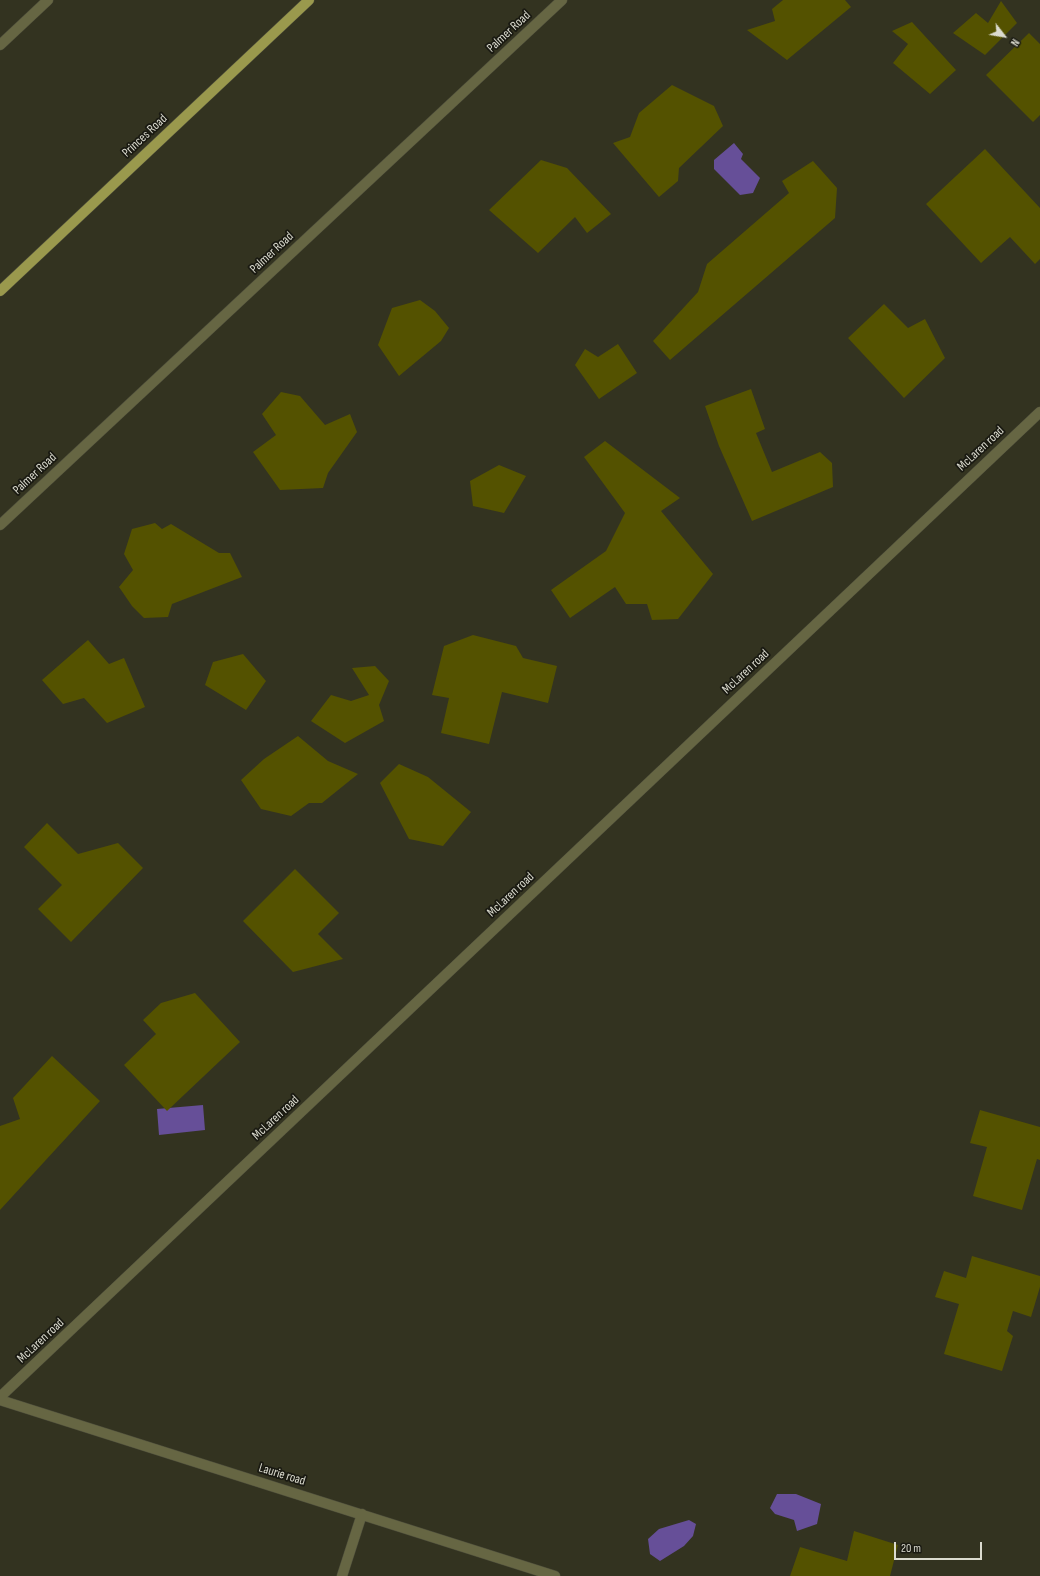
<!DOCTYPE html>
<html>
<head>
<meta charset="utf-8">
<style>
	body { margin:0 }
	#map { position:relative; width:1040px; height:1576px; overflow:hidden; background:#333320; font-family:"Sofia Sans Condensed",sans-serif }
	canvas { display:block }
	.north { position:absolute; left:984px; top:16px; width:40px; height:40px; -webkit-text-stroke:3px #1a1a12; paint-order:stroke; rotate:121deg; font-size:11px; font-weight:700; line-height:16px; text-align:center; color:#dbdbcf }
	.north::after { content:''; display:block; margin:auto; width:14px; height:18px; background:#dbdbcf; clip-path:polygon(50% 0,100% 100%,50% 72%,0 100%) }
	.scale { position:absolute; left:894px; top:1542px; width:88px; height:18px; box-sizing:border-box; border:2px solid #dbdbcf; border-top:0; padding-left:5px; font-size:12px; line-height:14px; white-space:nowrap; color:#dbdbcf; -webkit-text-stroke:3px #1a1a12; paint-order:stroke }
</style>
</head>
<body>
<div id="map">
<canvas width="1040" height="1576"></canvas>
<div class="north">N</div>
<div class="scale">20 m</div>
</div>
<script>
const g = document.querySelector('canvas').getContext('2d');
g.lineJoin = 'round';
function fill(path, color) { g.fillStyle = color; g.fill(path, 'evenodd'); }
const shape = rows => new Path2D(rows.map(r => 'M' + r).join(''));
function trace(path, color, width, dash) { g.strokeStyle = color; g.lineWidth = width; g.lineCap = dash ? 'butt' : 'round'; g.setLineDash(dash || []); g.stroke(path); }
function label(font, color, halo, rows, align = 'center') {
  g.font = font + ' "Sofia Sans Condensed",sans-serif'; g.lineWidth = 3.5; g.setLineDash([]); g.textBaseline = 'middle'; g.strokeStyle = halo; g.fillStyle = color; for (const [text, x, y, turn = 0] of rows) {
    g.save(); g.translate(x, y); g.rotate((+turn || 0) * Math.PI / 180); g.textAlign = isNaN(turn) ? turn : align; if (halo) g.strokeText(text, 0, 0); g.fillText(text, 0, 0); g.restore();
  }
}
const water = shape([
	[734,143,743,154,741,159,760,178,753,193,740,195,714,169,714,160],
	[203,1105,205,1130,159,1135,157,1109],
	[777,1494,796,1494,821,1504,817,1524,797,1531,794,1520,775,1514,770,1508],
	[689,1520,696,1524,693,1536,684,1546,660,1561,650,1554,648,1539,659,1529]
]);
const building = shape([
	[783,0,845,0,851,7,787,60,747,30,775,21,772,9],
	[1001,1,1017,23,985,55,953,33,976,13,988,23],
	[912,22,956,70,930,94,893,63,908,44,892,31],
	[1029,33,1040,44,1040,115,1033,122,986,75],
	[672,85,714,106,723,126,679,168,678,181,659,197,613,143,630,137,639,113],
	[985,149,1040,208,1040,259,1035,264,1010,237,981,263,926,204],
	[541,160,567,168,611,214,587,233,575,217,538,253,489,210],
	[813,161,837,188,835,218,670,360,653,341,698,292,707,264,789,193,782,181],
	[420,300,435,311,449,328,441,341,399,376,378,345,392,308],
	[884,304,908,328,925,319,945,358,904,398,848,338],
	[618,344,637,373,599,399,575,365,585,349,598,357],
	[751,389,765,429,756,433,772,472,820,452,832,463,833,487,752,521,719,446,705,406],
	[281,392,300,396,325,425,350,414,357,432,328,473,323,488,280,490,253,452,276,435,262,414],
	[605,441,680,498,661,511,713,574,678,619,652,620,647,604,626,604,615,587,570,618,551,590,606,551,625,513,584,457],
	[499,465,526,476,504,513,473,506,470,481],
	[155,523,162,529,171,524,219,553,230,553,242,577,172,604,168,617,144,618,132,606,119,587,133,570,124,554,132,529],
	[473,635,516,646,523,658,557,666,548,703,502,692,489,744,441,733,449,698,432,695,444,646],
	[88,640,109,664,124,658,145,707,107,723,84,698,63,704,42,680],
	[243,654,266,681,246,710,205,685,213,662],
	[375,666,389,681,379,705,384,721,345,743,311,721,331,695,351,701,369,695,352,668],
	[298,736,328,761,358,774,322,803,309,803,291,816,261,809,241,780,264,759],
	[399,764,428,777,471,812,443,846,409,839,380,783],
	[47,823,78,854,118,843,143,868,71,942,38,909,62,885,24,847],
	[295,869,339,913,318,934,343,959,293,972,243,921],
	[195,993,240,1042,167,1111,124,1065,156,1034,143,1020,161,1003],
	[52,1056,100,1101,0,1210,0,1126,20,1119,13,1098],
	[980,1110,1040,1127,1040,1160,1037,1159,1022,1210,973,1196,987,1147,970,1143],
	[972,1256,1040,1276,1040,1287,1031,1317,1013,1311,1007,1331,1013,1336,1002,1371,944,1354,959,1304,935,1297,944,1271,966,1278],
	[854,1531,898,1545,890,1576,790,1576,800,1547,847,1561]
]);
const minor = shape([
	[0,45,48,0],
	[0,525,562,0],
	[0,1397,1040,412],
	[0,1400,555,1576],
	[342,1576,362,1514]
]);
const major = shape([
	[0,291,309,0]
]);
const streetNames = [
	["Palmer Road",509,32,-43],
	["Princes Road",145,136,-43],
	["Palmer Road",272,253,-43],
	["McLaren road",981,449,-43],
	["Palmer Road",35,474,-43],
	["McLaren road",746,672,-43],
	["McLaren road",511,895,-43],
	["McLaren road",276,1118,-43],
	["McLaren road",41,1341,-43],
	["Laurie road",282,1475,17]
];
fill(water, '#664f98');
fill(building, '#545200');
trace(minor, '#4e4e3c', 11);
trace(major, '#4e4e3c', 11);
trace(minor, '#666643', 10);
trace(major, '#9a994d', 10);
label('13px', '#dbdbcf', '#1a1a12', streetNames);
</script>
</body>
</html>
